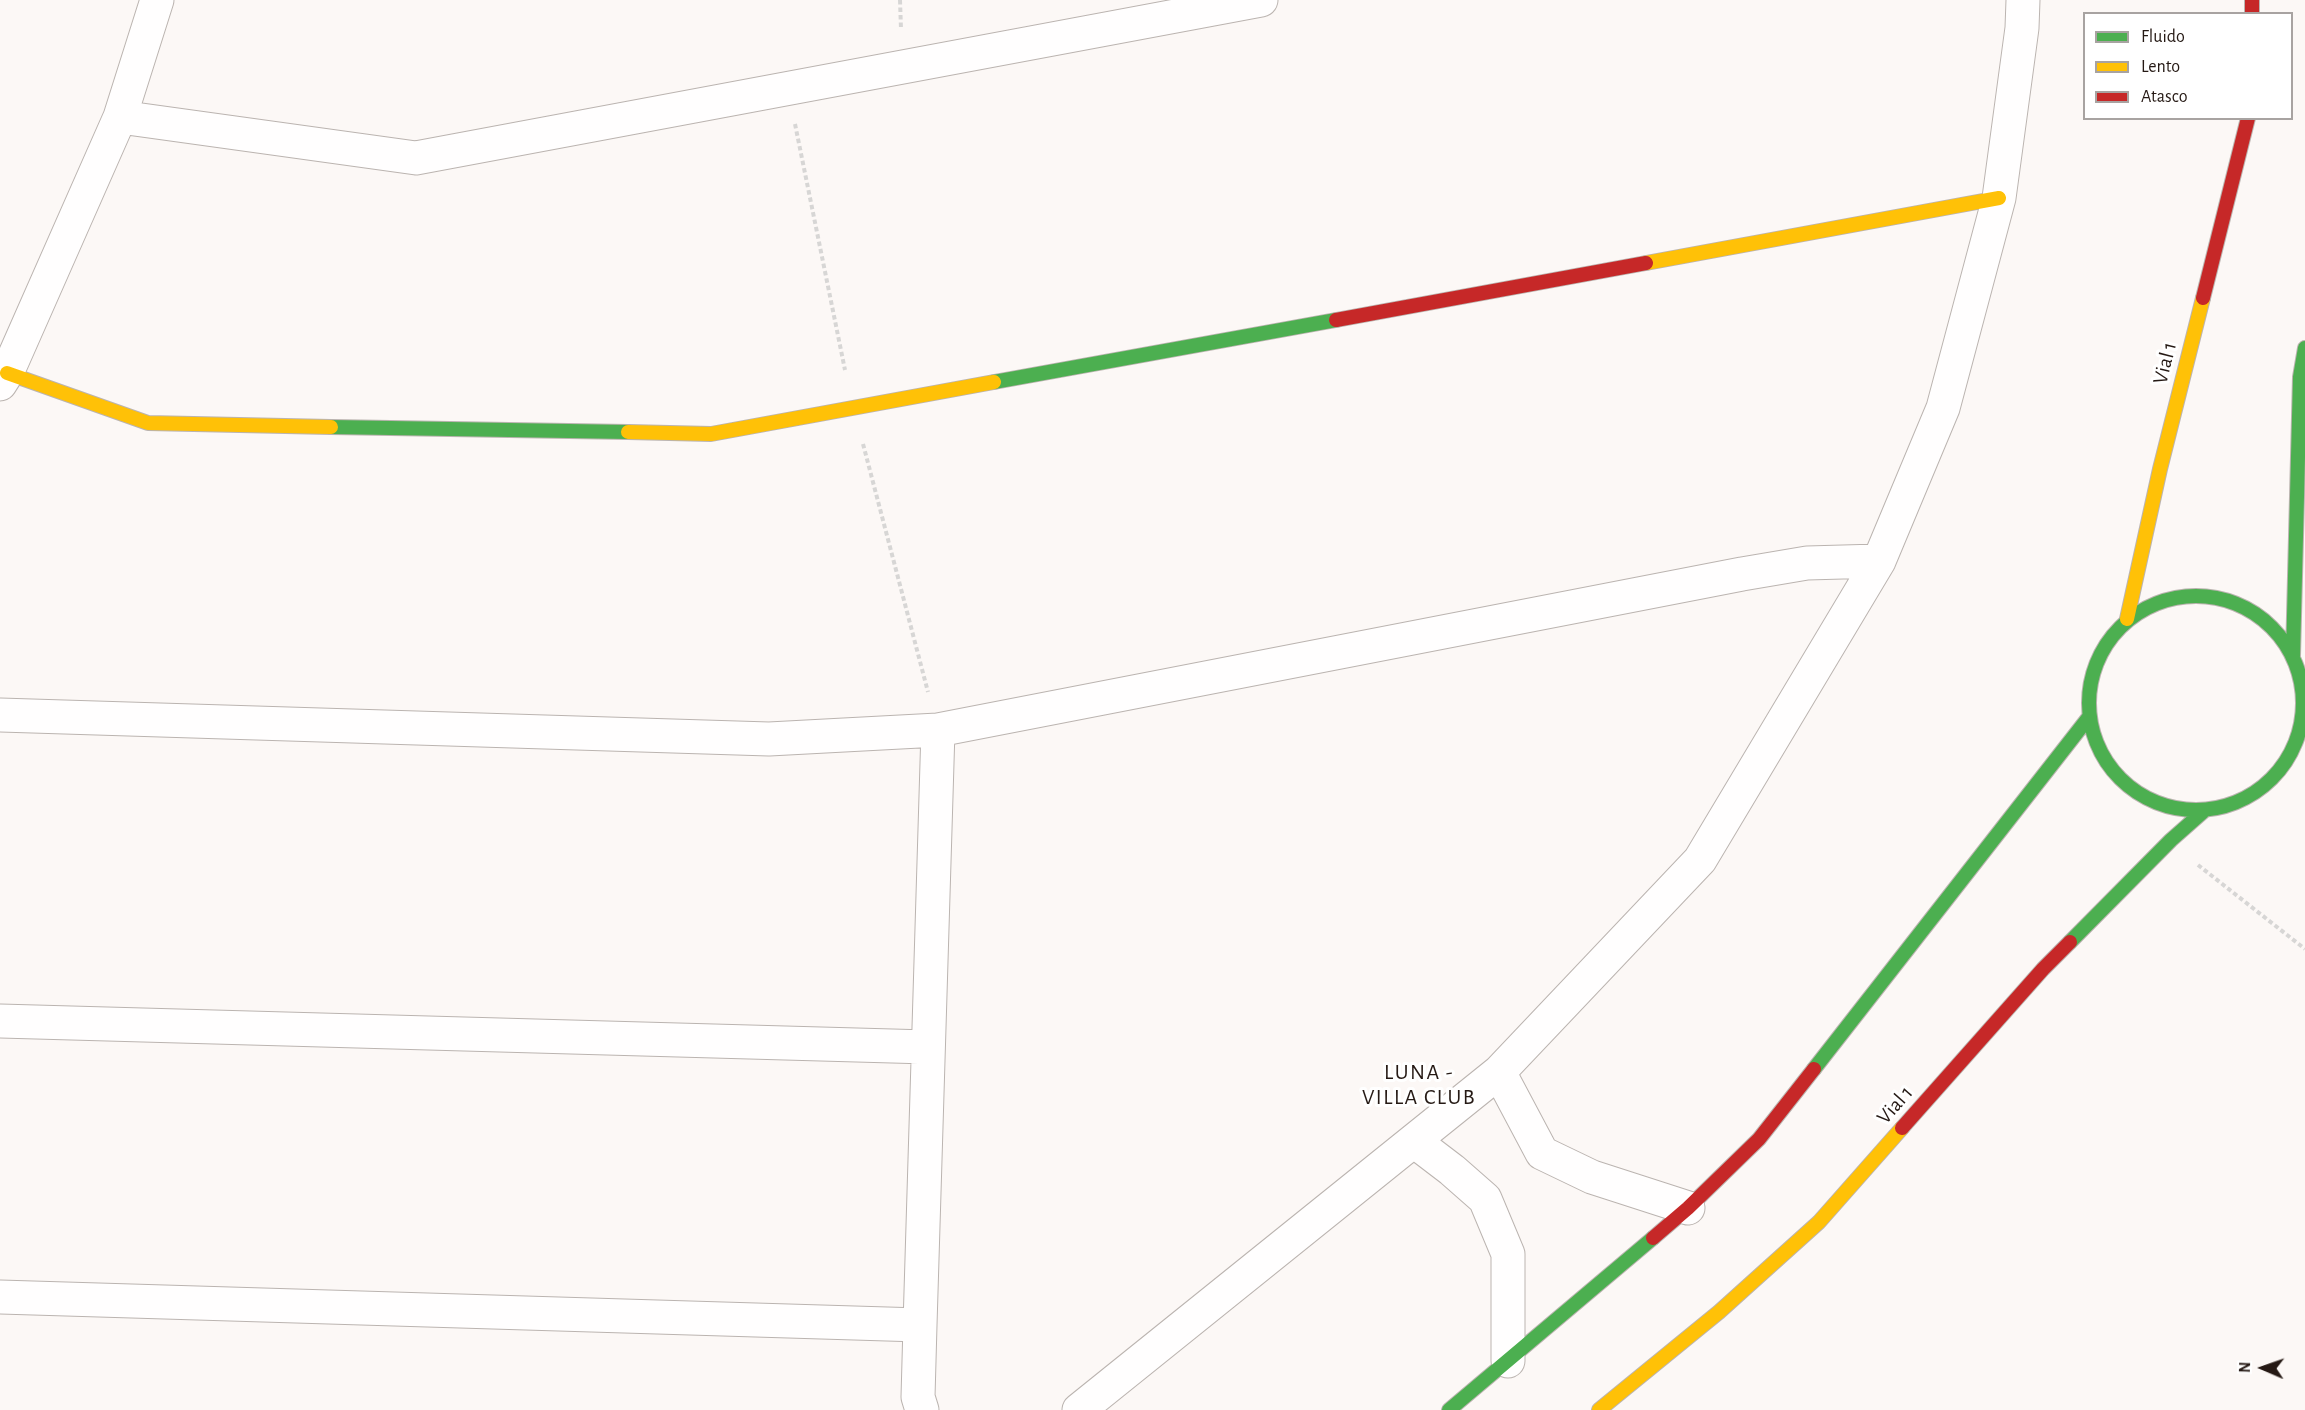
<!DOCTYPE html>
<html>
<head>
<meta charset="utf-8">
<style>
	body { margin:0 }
	#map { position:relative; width:2305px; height:1410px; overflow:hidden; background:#fcf8f6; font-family:"Alegreya Sans",sans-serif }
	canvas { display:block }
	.legend { position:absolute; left:2083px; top:12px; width:210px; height:108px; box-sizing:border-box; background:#fff; border:2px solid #a8a3a1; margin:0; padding:8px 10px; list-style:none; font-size:18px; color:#251914 }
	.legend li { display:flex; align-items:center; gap:12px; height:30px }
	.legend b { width:30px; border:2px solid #a8a3a1 }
	.north { position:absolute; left:2233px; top:1338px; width:60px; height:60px; -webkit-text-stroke:4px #fff; paint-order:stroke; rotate:272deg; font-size:16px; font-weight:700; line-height:24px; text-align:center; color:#251914 }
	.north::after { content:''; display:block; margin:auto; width:21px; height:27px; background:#251914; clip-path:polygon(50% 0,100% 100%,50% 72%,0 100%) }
</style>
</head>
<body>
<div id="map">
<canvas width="2305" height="1410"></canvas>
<ul class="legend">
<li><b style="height:8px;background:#4caf50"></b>Fluido</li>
<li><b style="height:8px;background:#ffc107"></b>Lento</li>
<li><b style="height:8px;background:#c62828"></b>Atasco</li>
</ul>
<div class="north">N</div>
</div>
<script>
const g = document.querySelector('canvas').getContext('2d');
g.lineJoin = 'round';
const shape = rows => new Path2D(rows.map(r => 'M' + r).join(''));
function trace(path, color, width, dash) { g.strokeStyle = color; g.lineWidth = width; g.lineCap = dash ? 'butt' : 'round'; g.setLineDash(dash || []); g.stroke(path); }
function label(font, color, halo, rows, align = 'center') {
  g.font = font + ' "Alegreya Sans",sans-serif'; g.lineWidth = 6; g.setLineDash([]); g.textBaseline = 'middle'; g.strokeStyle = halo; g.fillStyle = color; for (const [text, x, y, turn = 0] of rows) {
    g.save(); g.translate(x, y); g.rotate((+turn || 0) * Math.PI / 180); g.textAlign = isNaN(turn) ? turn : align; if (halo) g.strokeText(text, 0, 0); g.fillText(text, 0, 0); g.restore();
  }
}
const path = shape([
	[900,0,901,29],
	[795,124,845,370],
	[863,444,928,692],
	[2198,865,2305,949]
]);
const street = shape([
	[120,117,416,158,1261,0],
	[0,384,7,373,120,117,157,0],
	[0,715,769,739,938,730,1742,574,1807,563,1879,561],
	[0,1021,928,1047],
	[1499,1072,1542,1153,1592,1177,1688,1208],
	[1414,1141,1452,1170,1485,1199,1508,1254,1508,1361],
	[0,1297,920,1325],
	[922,1410,918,1397,920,1325,938,730],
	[1079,1410,1499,1072,1700,860,1879,561,1943,408,1999,198,2022,28,2023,0]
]);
const fast = shape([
	[994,382,1336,320],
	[331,427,628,432],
	'2089 703a107 107 0 1 1 214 0a107 107 0 1 1-214 0Z',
	[2293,656,2300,377,2305,348],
	[2070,942,2171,840,2205,810],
	[1814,1069,2089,717],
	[1449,1410,1653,1238]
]);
const slow = shape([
	[1646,263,1999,198],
	[7,373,148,423,331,427],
	[628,432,711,434,994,382],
	[2127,619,2160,469,2203,298],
	[1599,1410,1719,1312,1819,1222,1902,1128]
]);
const jam = shape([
	[2252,0,2252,14],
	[2203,298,2248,118],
	[1336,320,1646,263],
	[1902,1128,2043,969,2070,942],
	[1653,1238,1688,1208,1759,1139,1814,1069]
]);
const streetNames = [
	["Vial 1",2165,363,-76],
	["Vial 1",1895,1105,-49]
];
const neighbourhoodNames = [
	["LUNA -",1419,1072],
	["VILLA CLUB",1419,1097]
];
trace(street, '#bbb4b0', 35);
trace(fast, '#bbb4b0', 16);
trace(slow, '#bbb4b0', 16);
trace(jam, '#bbb4b0', 16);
trace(path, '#d7d6d5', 4, [4.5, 3]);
trace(street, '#fffefe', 33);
trace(fast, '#4caf50', 14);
trace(slow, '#ffc107', 14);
trace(jam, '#c62828', 14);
label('21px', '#251914', '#fff', streetNames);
g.letterSpacing = '1.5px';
label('22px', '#251914', '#fff', neighbourhoodNames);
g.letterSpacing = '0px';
</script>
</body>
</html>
